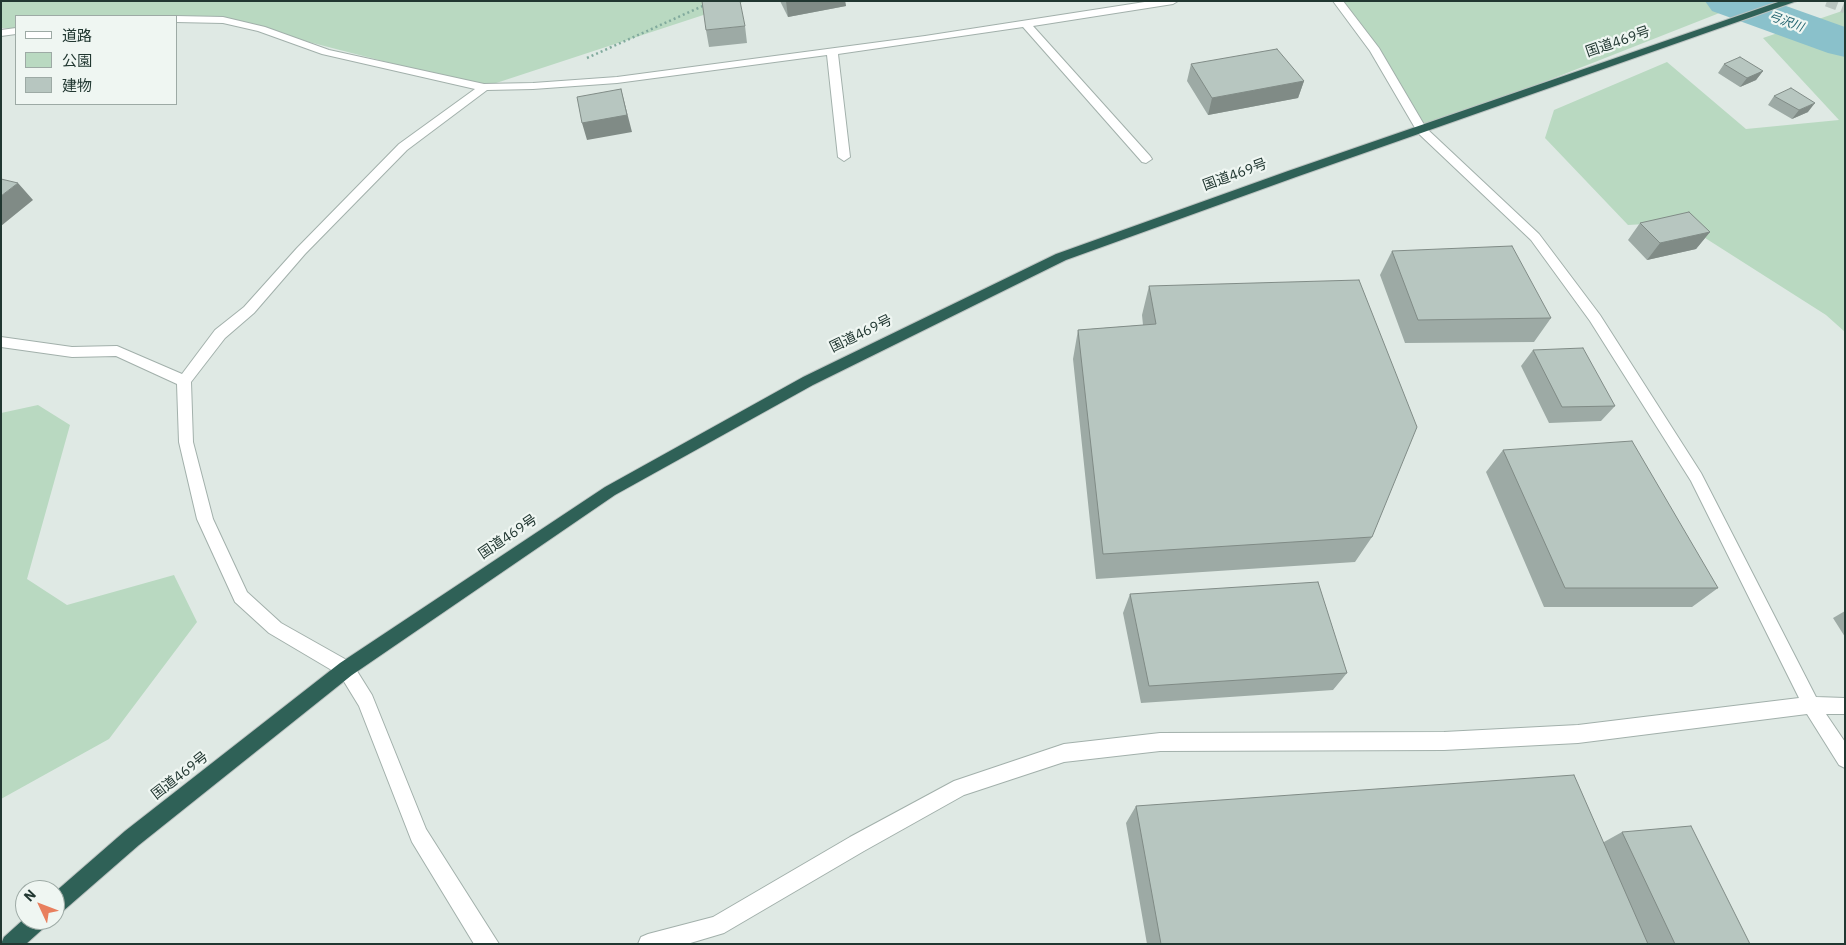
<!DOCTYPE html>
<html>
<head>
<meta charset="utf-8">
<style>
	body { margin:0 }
	#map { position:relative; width:1846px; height:945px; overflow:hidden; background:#dfe9e4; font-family:"IBM Plex Sans","Noto Sans JP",sans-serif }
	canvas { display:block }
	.frame { position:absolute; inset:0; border:2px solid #213731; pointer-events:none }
	.legend { position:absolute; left:15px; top:15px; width:162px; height:90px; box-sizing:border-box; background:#eff6f2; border:1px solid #9daaa5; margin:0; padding:6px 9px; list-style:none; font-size:15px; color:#213731 }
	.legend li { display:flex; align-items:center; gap:10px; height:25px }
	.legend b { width:25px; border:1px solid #9daaa5 }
	.north { position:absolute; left:15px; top:880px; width:50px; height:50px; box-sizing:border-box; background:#eff6f2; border:1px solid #9daaa5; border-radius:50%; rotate:313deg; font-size:14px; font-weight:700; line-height:20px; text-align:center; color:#213731 }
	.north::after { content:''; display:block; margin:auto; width:18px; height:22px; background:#e87f5e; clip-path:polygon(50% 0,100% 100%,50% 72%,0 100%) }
</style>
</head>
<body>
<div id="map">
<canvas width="1846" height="945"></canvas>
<div class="frame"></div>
<ul class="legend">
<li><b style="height:6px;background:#fff"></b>道路</li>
<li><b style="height:14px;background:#b9d9c1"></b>公園</li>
<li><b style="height:14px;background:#b7c6c0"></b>建物</li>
</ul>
<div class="north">N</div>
</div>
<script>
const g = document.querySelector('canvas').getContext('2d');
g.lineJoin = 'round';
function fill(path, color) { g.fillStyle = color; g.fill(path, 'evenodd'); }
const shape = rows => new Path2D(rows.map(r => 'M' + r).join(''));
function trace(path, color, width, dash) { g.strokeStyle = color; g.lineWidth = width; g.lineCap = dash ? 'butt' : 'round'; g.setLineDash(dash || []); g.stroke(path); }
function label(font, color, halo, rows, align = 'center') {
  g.font = font + ' "IBM Plex Sans","Noto Sans JP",sans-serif'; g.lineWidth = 4.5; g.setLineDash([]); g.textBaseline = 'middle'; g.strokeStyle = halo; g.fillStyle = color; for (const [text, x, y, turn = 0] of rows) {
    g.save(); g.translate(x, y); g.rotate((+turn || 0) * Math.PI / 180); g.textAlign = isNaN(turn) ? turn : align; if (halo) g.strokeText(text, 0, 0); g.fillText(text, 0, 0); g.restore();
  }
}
const green = shape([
	[1,1,746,1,484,87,223,20,176,22,176,16,16,16,16,28,1,28],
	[1336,1,1750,1,1422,130],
	[1845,10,1845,332,1826,315,1680,222,1628,225,1545,138,1554,110,1667,62,1746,129,1839,120,1763,38],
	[38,405,70,425,27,579,67,605,174,575,197,622,109,739,1,799,1,413]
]);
const river = shape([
	[1705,1,1772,1,1845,27,1845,57,1828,53,1712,11,1705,1]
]);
const minorTunnel = shape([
	[1827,1,1845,8]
]);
const path = shape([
	[587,58,705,5]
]);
const minor = shape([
	[1151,1,1178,1,1173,4,1033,26,1150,156,1152,159,1146,163,1142,162,1023,27,838,54,850,157,844,161,838,157,827,55,617,83,533,89,487,90,407,150,305,254,254,313,225,338,191,382,193,442,213,519,247,592,281,623,352,663,372,695,426,829,499,944,474,944,412,842,359,706,340,675,269,633,235,602,197,519,179,442,177,384,116,356,72,357,1,347,1,337,72,347,117,346,182,374,215,330,244,307,297,248,399,144,475,89,322,54,258,31,223,23,176,22,176,16,175,16,176,16,223,17,265,27,329,50,484,84,533,83,617,77,925,36,1151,1],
	[1333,1,1343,1,1379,48,1426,128,1539,234,1600,315,1701,473,1816,697,1845,698,1845,714,1826,714,1845,742,1845,768,1839,765,1807,714,1578,743,1444,750,1160,751,1064,762,964,795,864,851,724,933,687,944,638,944,641,937,648,934,713,917,850,837,954,781,1064,744,1160,733,1444,732,1578,725,1799,698,1691,481,1590,321,1531,240,1418,133,1370,51,1333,1],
	[16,28,16,34,1,36,1,30,16,28]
]);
const highway = shape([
	[1781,1,1797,1,1296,177,1066,260,813,385,615,495,352,675,139,845,62,912,55,915,55,892,125,831,340,663,605,487,803,377,1056,254,1288,171,1781,1],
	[25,918,25,920,48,920,45,927,26,944,1,944,4,937,25,918]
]);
const wall = shape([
	[780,1,845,1,846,6,788,17],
	[745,26,747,43,709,47,706,30],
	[1191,64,1304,81,1298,98,1208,115,1187,81],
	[1724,64,1763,71,1756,80,1740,87,1718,73],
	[1774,96,1808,112,1792,119,1768,105],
	[1640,223,1710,232,1696,249,1647,260,1628,240],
	[1392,251,1551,318,1534,342,1405,343,1380,275],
	[1149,286,1372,537,1355,562,1096,579,1073,359,1078,330,1143,325,1142,315],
	[1533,350,1615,406,1601,421,1549,423,1521,366],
	[1503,450,1718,588,1692,607,1544,607,1486,472],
	[1130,594,1347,673,1333,690,1141,703,1123,613],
	[1845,611,1845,637,1833,618],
	[1136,806,1604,842,1622,832,1750,944,1147,944,1126,823]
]);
const shadedWall = shape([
	[786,1,845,1,846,6,788,17],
	[1763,71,1756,80,1740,87,1747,78],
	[1304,81,1298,98,1208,115,1212,98],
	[621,89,632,132,587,140,582,123],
	[1815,103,1808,112,1792,119,1799,110],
	[18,183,33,200,1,226,1,196],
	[1710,232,1696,249,1647,260,1660,243]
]);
const building = shape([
	[702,1,740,1,745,26,706,30,702,1],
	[1277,49,1304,81,1212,98,1191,64,1277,49],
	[1740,57,1763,71,1747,78,1724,64,1740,57],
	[1791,88,1815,103,1799,110,1774,96,1791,88],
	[621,89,627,115,582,123,577,97,621,89],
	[1,179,18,183,1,196,1,179],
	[1689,212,1710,232,1660,243,1640,223,1689,212],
	[1512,246,1551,318,1418,320,1392,251,1512,246],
	[1359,280,1417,427,1372,537,1103,554,1078,330,1156,324,1149,286,1359,280],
	[1583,348,1615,406,1562,407,1533,350,1583,348],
	[1632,441,1718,588,1565,588,1503,450,1632,441],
	[1318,582,1347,673,1149,686,1130,594,1318,582],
	[1574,775,1648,944,1161,944,1136,806,1574,775],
	[1691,826,1750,944,1675,944,1622,832,1691,826]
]);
const farWaternames = [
	["弓沢川",1786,22,20]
];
const streetNames = [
	["国道469号",1618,42,-19],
	["国道469号",1235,175,-20],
	["国道469号",861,334,-26],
	["国道469号",508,537,-34],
	["国道469号",180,776,-38]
];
fill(green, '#b9d9c1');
fill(river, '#8ac1cb');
trace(minorTunnel, '#b9c5c0', 11, [11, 5.5]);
trace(minor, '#a2b0ab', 2);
trace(highway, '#bcc3c1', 2);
trace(path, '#81aa9d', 2.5, [2, 3]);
fill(minor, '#fff');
fill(highway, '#2f6157');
fill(wall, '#9daaa5');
fill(shadedWall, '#808b86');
fill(building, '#b7c6c0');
trace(building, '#808b86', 1);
label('italic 12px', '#20626e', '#eff6f2', farWaternames);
label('14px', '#213731', '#eff6f2', streetNames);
</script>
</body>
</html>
